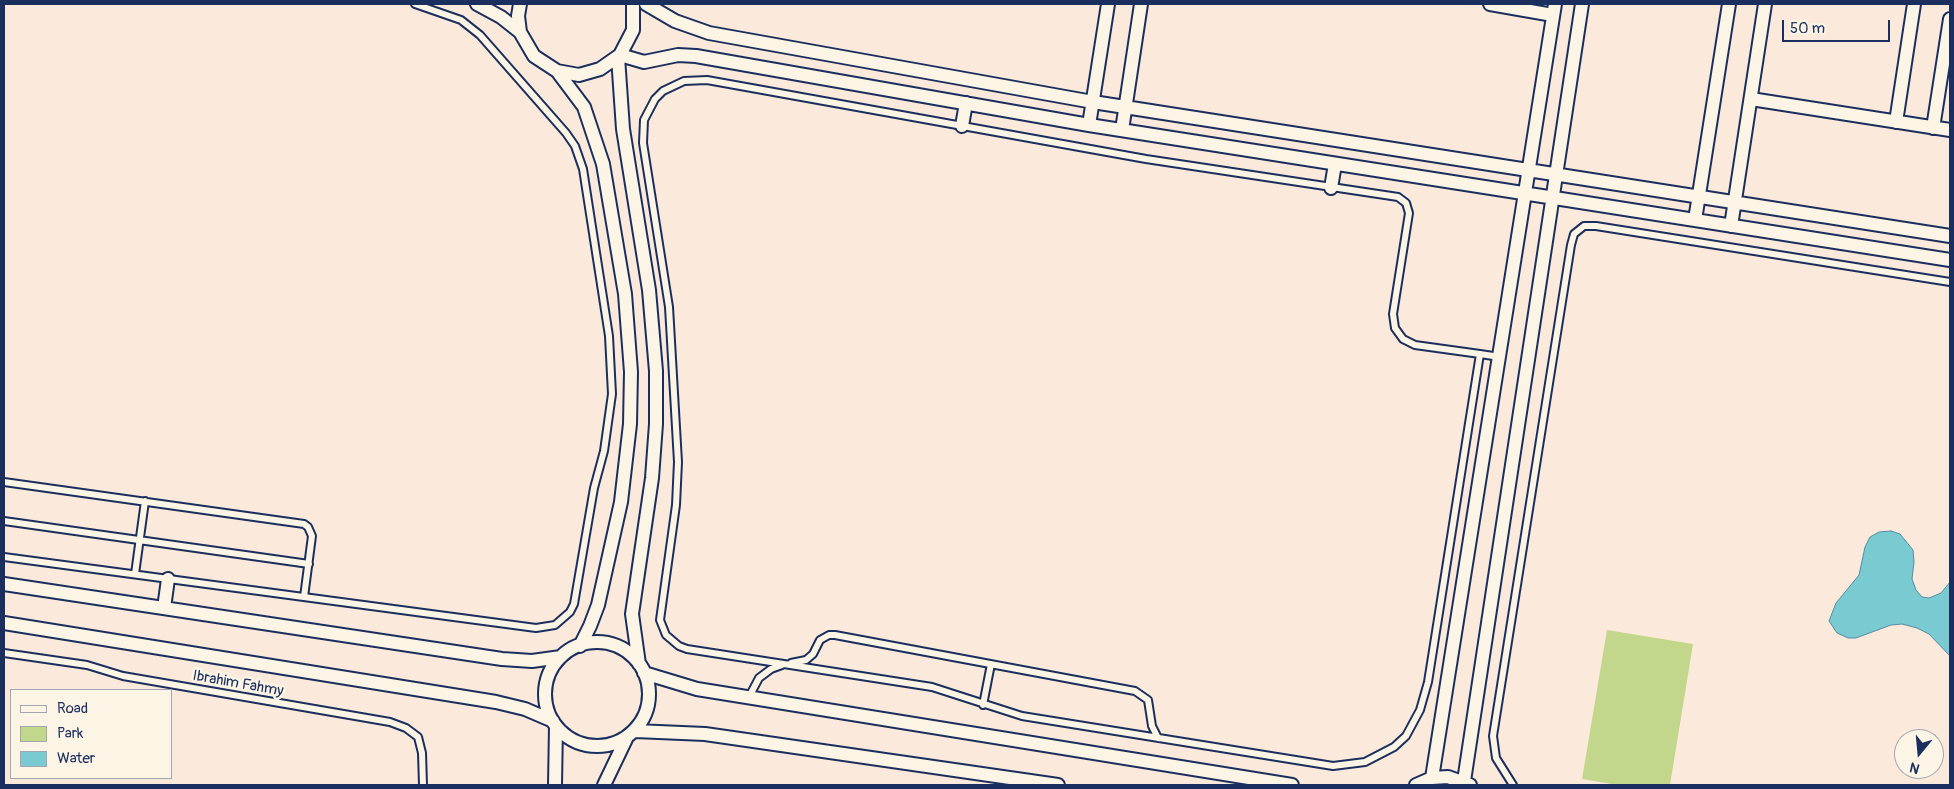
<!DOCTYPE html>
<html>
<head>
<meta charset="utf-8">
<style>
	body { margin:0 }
	#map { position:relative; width:1954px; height:789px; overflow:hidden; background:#fbeadc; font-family:Pangolin,sans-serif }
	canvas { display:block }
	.frame { position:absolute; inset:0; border:5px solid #1b2f5e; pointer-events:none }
	.legend { position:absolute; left:10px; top:689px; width:162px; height:90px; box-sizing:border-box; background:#fcf5e5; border:1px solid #a2a6af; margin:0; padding:6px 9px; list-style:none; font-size:15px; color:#1b2f5e }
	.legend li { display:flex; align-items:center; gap:10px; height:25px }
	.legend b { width:25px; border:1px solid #a2a6af }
	.north { position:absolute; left:1894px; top:729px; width:50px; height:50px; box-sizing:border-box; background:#fcf5e5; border:1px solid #a2a6af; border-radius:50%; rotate:197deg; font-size:14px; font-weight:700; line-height:20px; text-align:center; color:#1b2f5e }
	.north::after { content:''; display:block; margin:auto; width:18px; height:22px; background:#1b2f5e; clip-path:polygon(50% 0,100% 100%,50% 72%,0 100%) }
	.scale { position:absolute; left:1782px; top:20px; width:108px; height:22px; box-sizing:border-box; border:2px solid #1b2f5e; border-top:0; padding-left:6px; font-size:15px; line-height:18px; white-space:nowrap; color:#1b2f5e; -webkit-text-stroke:4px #fcf5e5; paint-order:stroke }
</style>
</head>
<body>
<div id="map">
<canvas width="1954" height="789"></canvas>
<div class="frame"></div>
<ul class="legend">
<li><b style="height:6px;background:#fcf5e5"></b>Road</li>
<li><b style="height:14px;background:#c2d78c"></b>Park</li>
<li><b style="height:14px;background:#79cad1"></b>Water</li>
</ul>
<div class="north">N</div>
<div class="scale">50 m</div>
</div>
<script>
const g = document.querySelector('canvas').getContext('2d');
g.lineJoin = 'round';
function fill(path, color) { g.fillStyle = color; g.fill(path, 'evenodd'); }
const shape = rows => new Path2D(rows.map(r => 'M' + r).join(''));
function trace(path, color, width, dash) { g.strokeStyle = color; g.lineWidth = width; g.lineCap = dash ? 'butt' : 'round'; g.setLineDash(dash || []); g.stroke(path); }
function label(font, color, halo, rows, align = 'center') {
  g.font = font + ' Pangolin,sans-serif'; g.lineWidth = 5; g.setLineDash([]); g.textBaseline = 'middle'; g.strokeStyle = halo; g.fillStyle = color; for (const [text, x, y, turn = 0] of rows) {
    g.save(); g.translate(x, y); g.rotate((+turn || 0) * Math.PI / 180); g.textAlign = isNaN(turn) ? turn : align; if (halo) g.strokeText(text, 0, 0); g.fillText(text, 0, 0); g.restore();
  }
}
const green = shape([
	[1607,630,1693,644,1670,785,1618,785,1582,779]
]);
const water = shape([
	[1891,531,1900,534,1913,550,1914,562,1912,579,1916,590,1922,597,1929,598,1941,593,1950,582,1950,656,1929,634,1917,628,1902,624,1891,625,1856,638,1848,638,1837,633,1829,621,1836,603,1859,575,1865,547,1870,537,1879,532,1891,531]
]);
const lane = shape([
	[1480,354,1415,345,1403,339,1395,328,1393,314,1409,213,1406,203,1398,197,1146,159,707,80,684,81,663,91,655,99,644,120,643,143,669,307,678,462,676,505,660,620,666,635,679,646,687,649,932,687,1022,716,1333,766,1365,762,1394,747,1406,736,1420,710,1428,682,1480,354,1500,357],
	[4,482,304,524,308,527,312,536,304,597],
	[4,521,309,564],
	[4,557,536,628,555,625,570,612,574,604,594,488,604,451,612,394,609,336,583,169,575,146,566,133,480,35,461,20,415,4],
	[135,574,145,501],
	[4,653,87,665,123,676,390,722,406,728,418,737,422,753,423,785],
	[791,663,806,660,813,654,820,640,829,635,835,635,1135,691,1148,700,1152,726,1158,738],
	[749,697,759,678,771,669,782,665],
	[983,705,991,664],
	[1513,785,1496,758,1493,736,1571,245,1574,234,1584,226,1596,226,1950,282]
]);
const street = shape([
	[477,4,501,17,520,32],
	[520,4,518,16,520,32,534,56,557,71,579,75,600,69,620,55,633,30,633,4],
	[646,4,675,21,709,33,1093,102,1950,236],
	[1490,4,1553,15],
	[620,55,644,62,678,55,696,56,1089,125,1950,260],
	[618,57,623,129,649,290,656,371,656,424,652,478,632,614,639,664],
	[557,71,584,107,603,164,625,294,631,372,630,424,621,502,598,605,590,626,580,646],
	[1751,99,1950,130],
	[1896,122,1914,4],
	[1089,125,1108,4],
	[962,126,966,103],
	[1933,128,1950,19],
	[1122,130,1141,4],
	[1331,188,1335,164],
	[1695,220,1729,4],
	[1731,226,1765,4],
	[4,584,502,659,532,661,561,657],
	[164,608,168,579],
	[4,623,496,702,525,709,553,721],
	'545 694a52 52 0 1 1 104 0a52 52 0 1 1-104 0Z',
	[644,673,697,689,1292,785],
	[635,731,705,734,1058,785],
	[1432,778,1555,4],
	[1464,781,1582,4],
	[555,785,556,726],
	[604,785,627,737],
	[1416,785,1432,778,1448,777,1470,785]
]);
const streetNames = [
	["Ibrahim Fahmy",238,684,10]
];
fill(green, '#c2d78c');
fill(water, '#79cad1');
trace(water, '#538ca3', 1);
trace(lane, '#1b2f5e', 10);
trace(street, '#1b2f5e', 16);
trace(lane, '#fcf5e5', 6);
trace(street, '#fcf5e5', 12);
label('15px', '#1b2f5e', '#fcf5e5', streetNames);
</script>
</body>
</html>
